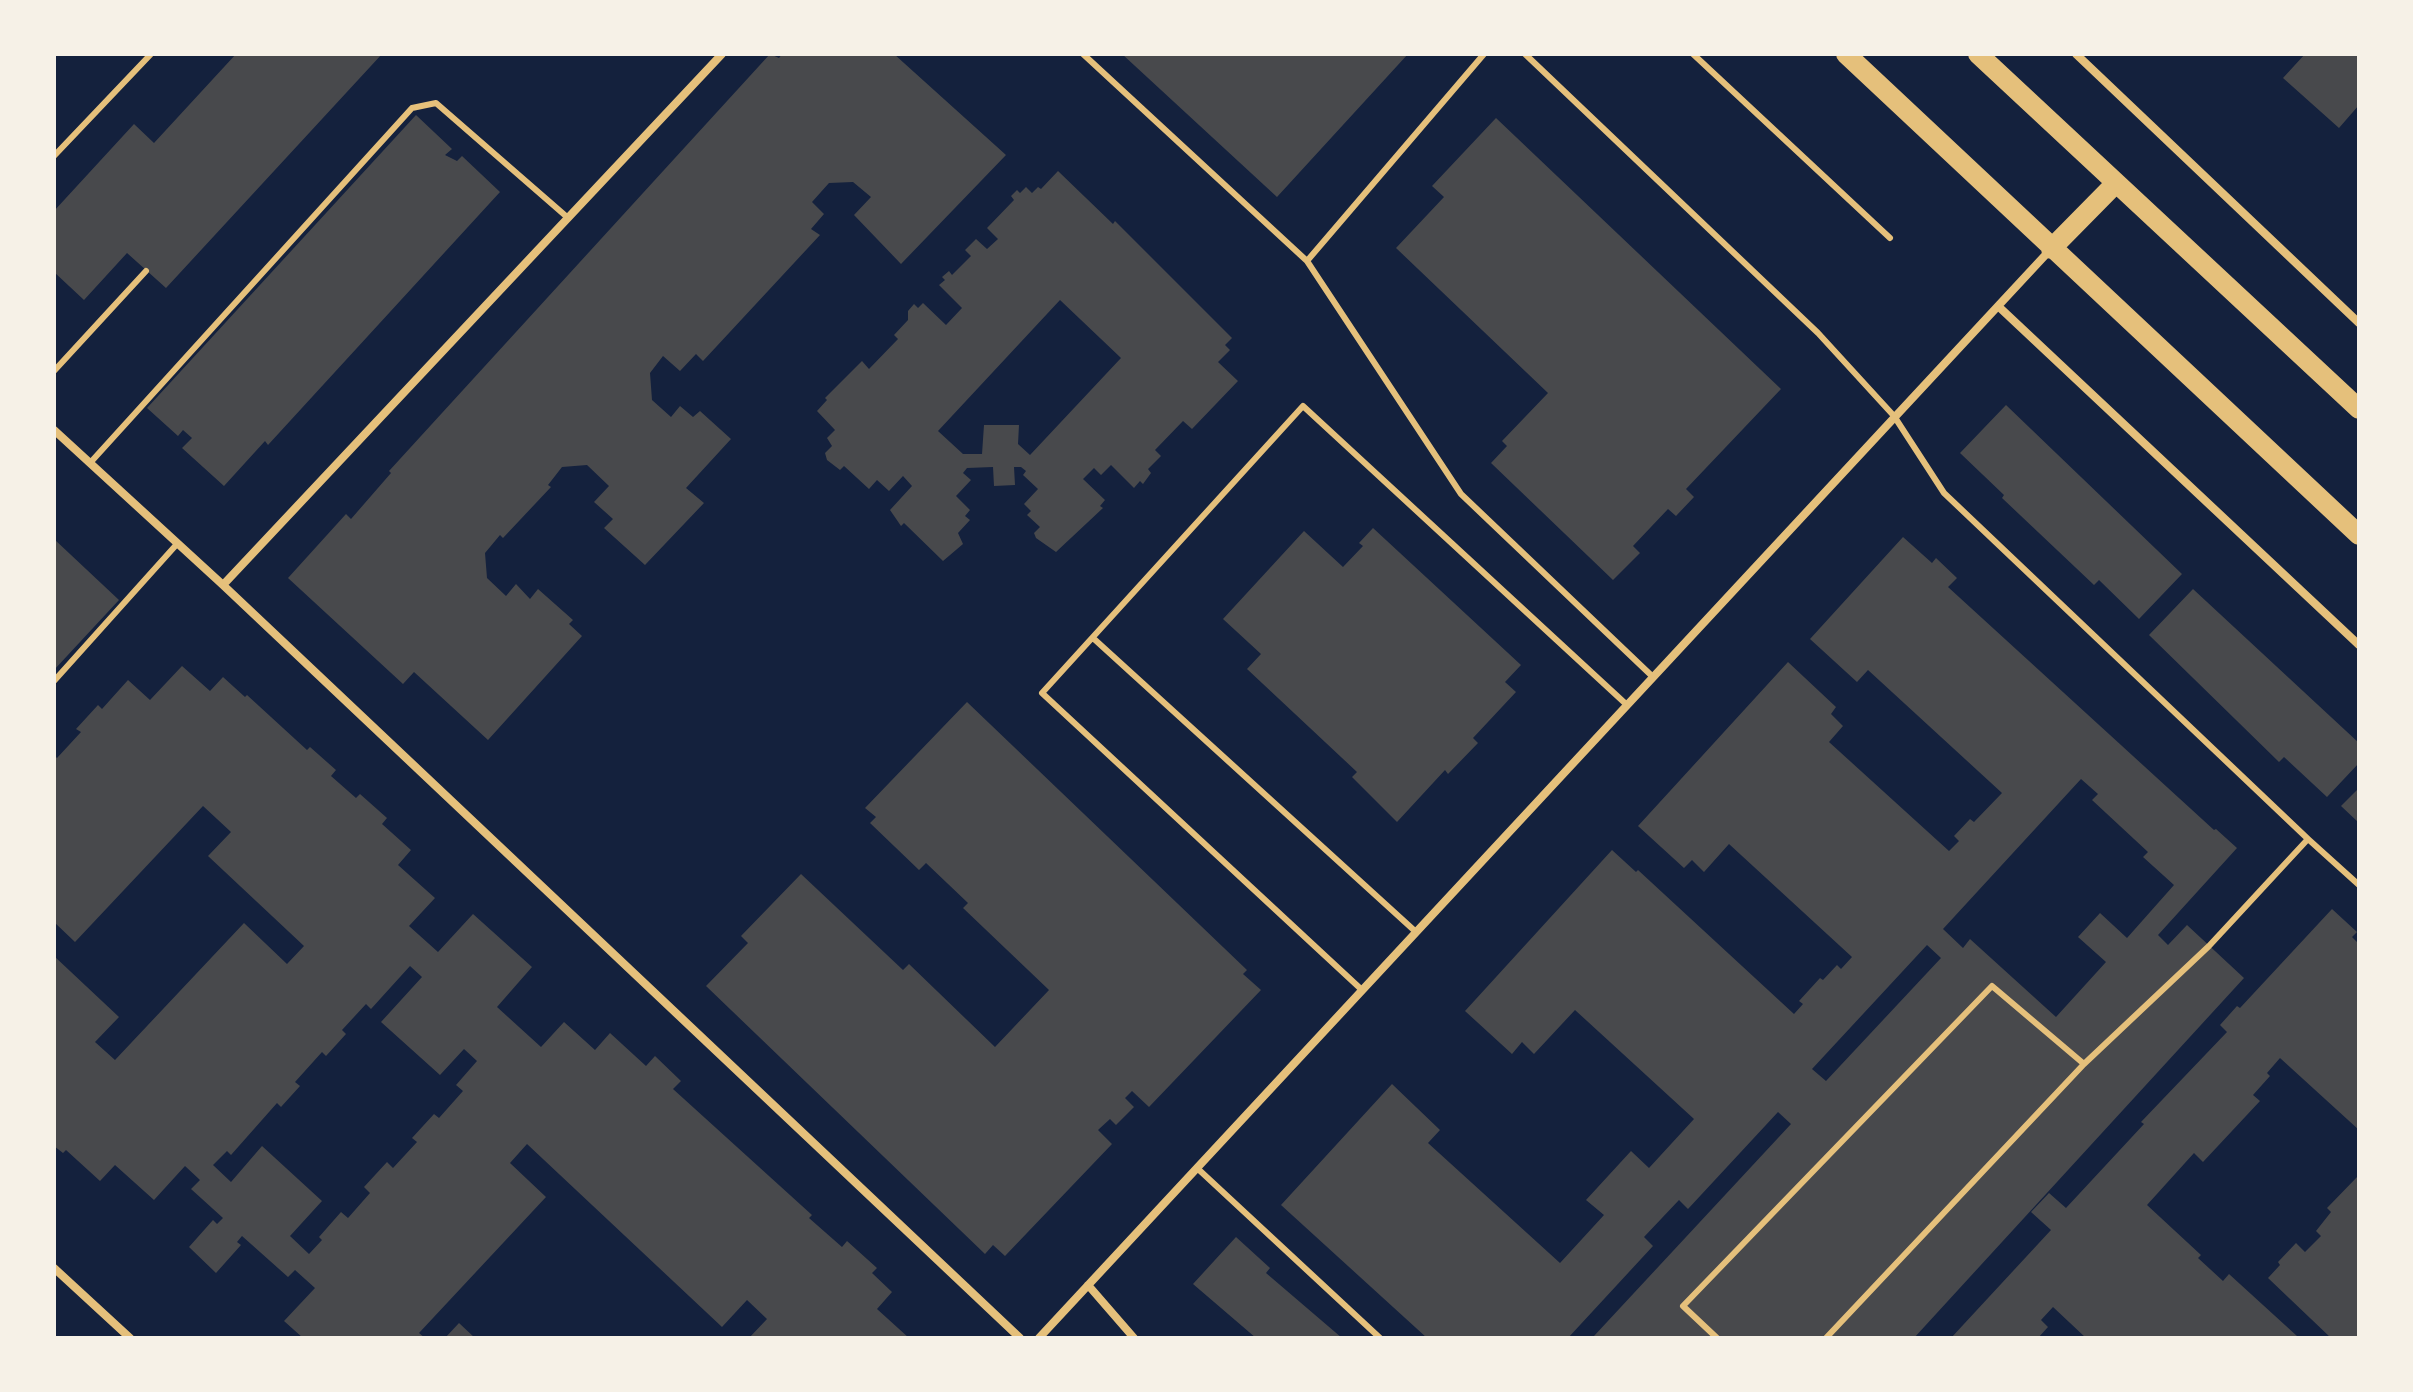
<!DOCTYPE html>
<html>
<head>
<meta charset="utf-8">
<style>
	body { margin:0 }
	#map { position:relative; width:2413px; height:1392px; overflow:hidden; background:#14213d; font-family:Manrope,sans-serif }
	canvas { display:block }
	.frame { position:absolute; inset:0; border:56px solid #f6f1e7; pointer-events:none }
</style>
</head>
<body>
<div id="map">
<canvas width="2413" height="1392"></canvas>
<div class="frame"></div>
</div>
<script>
const g = document.querySelector('canvas').getContext('2d');
g.lineJoin = 'round';
function fill(path, color) { g.fillStyle = color; g.fill(path, 'evenodd'); }
const shape = rows => new Path2D(rows.map(r => 'M' + r).join(''));
function trace(path, color, width, dash) { g.strokeStyle = color; g.lineWidth = width; g.lineCap = dash ? 'butt' : 'round'; g.setLineDash(dash || []); g.stroke(path); }
const building = shape([
	[236,54,382,54,166,288,127,253,84,300,54,272,54,211,134,124,154,143],
	[770,54,779,58,782,54,894,54,1006,155,901,264,854,215,871,197,853,182,829,183,812,202,824,214,811,229,820,235,703,361,696,354,680,371,663,356,650,373,652,400,671,417,680,406,693,417,700,411,731,439,686,488,704,503,645,565,604,528,613,519,594,502,609,486,587,465,562,467,548,485,551,487,503,538,500,535,485,553,487,578,506,596,516,584,530,599,538,589,573,620,569,624,582,636,488,740,414,672,403,684,288,578,346,514,351,519,391,473,389,471],
	[1122,54,1408,54,1277,197],
	[2305,54,2359,54,2359,105,2339,128,2283,78],
	[416,115,452,149,445,155,457,161,462,156,500,192,268,445,265,441,224,486,182,448,192,438,183,430,178,436,147,408],
	[1496,118,1781,389,1686,489,1694,497,1676,516,1668,509,1633,546,1640,553,1613,580,1491,463,1507,446,1502,441,1548,393,1396,248,1444,197,1432,186],
	[1058,171,1113,224,1115,221,1232,338,1225,345,1230,350,1218,362,1238,381,1192,429,1183,421,1155,450,1161,456,1148,469,1151,473,1143,484,1140,481,1134,488,1111,465,1101,475,1094,468,1083,479,1105,500,1100,506,1103,508,1056,552,1036,538,1034,533,1040,527,1027,515,1031,511,1024,504,1038,489,1023,475,1026,471,1021,467,1014,467,1015,485,994,486,993,467,967,468,963,473,971,480,956,496,970,510,965,516,970,520,958,533,963,544,943,561,904,523,901,526,890,510,912,486,903,476,889,491,877,480,869,489,844,466,840,470,827,460,825,453,832,446,827,438,835,430,817,411,827,400,825,398,862,361,869,369,898,339,894,335,908,320,908,311,914,304,918,308,923,303,946,325,962,308,939,285,945,280,942,277,949,271,952,275,971,256,965,250,976,239,987,249,998,239,987,228,1014,200,1011,196,1017,190,1020,193,1026,187,1032,193,1038,187,1041,189],
	[1060,300,1121,358,1030,455,1018,444,1019,425,984,425,982,454,963,454,938,431],
	[2006,405,2182,574,2139,619,2099,580,2094,585,2002,498,2004,495,1960,453],
	[1373,528,1521,665,1505,682,1516,692,1473,738,1478,743,1448,774,1445,770,1397,822,1352,777,1357,772,1247,669,1261,654,1223,619,1304,531,1343,567,1363,546,1359,543],
	[1903,537,1932,563,1936,558,1957,578,1948,587,2214,830,2216,829,2237,848,2158,935,2168,945,2187,925,2244,978,1914,1338,1596,1338,1594,1336,1791,1124,1778,1112,1688,1209,1679,1200,1644,1237,1653,1246,1568,1338,1427,1338,1281,1205,1392,1084,1440,1130,1428,1143,1560,1263,1604,1215,1586,1200,1631,1151,1649,1168,1694,1119,1575,1010,1534,1054,1522,1042,1512,1054,1465,1011,1612,850,1636,872,1638,870,1794,1014,1803,1004,1799,1001,1820,978,1823,980,1837,965,1841,969,1852,957,1729,844,1704,872,1692,860,1684,868,1638,826,1788,662,1836,707,1831,714,1843,726,1829,742,1949,851,1959,841,1954,836,1970,819,1974,822,2002,793,1868,670,1857,682,1810,639],
	[2081,779,2098,794,2092,800,2148,852,2143,857,2174,885,2127,938,2100,913,2078,937,2106,962,2056,1017,1970,939,1963,948,1943,929],
	[1927,945,1941,958,1826,1081,1812,1069],
	[54,539,119,600,54,670],
	[2193,589,2359,743,2359,763,2327,797,2284,757,2279,762,2149,635],
	[182,666,210,691,223,677,245,697,247,695,307,750,310,747,336,770,331,776,356,798,360,794,387,818,382,824,411,850,398,865,435,898,409,926,438,952,473,914,532,967,497,1007,541,1047,564,1022,595,1050,610,1033,646,1066,655,1056,681,1081,673,1089,812,1215,809,1218,842,1247,847,1241,877,1268,872,1273,892,1292,877,1309,909,1338,749,1338,767,1319,747,1300,722,1327,527,1144,510,1163,546,1197,419,1333,425,1338,303,1338,284,1321,315,1288,295,1270,288,1277,242,1236,237,1242,241,1245,216,1273,189,1247,213,1220,217,1224,223,1218,191,1189,200,1180,185,1166,154,1200,115,1165,100,1181,66,1150,63,1153,54,1146,54,956,119,1017,95,1042,115,1060,244,923,287,964,304,946,208,856,231,832,203,806,75,942,54,922,54,755,57,758,81,732,76,729,98,705,102,709,128,680,150,700],
	[410,966,422,977,381,1022,440,1075,464,1049,477,1061,456,1085,463,1091,439,1118,434,1114,412,1138,417,1142,393,1168,387,1162,364,1187,370,1193,348,1218,341,1212,319,1237,322,1240,309,1254,290,1236,322,1201,262,1146,231,1182,213,1165,227,1151,231,1155,277,1103,281,1107,300,1086,295,1082,322,1052,326,1056,346,1034,342,1030,366,1004,371,1009],
	[967,702,1247,970,1243,974,1261,990,1149,1107,1132,1091,1125,1098,1134,1107,1116,1125,1110,1119,1098,1130,1112,1144,1005,1256,993,1245,985,1254,706,986,748,943,741,936,801,874,903,970,909,964,995,1047,1049,990,963,908,968,903,926,863,919,870,870,823,876,817,865,808],
	[2359,788,2359,823,2341,806],
	[2332,909,2357,932,2352,937,2359,944,2359,1130,2280,1058,2267,1073,2270,1076,2253,1095,2260,1101,2203,1162,2194,1153,2147,1205,2201,1255,2198,1258,2223,1281,2229,1274,2297,1336,2295,1338,2086,1338,2053,1307,2041,1320,2048,1327,2038,1338,1951,1338,2051,1230,2031,1212,2049,1193,2066,1208,2144,1124,2141,1122,2227,1032,2220,1025,2237,1006,2240,1008],
	[2359,1175,2359,1338,2331,1338,2268,1278,2280,1265,2278,1262,2296,1243,2305,1252,2321,1236,2316,1231,2331,1212,2327,1208],
	[1236,1237,1270,1268,1266,1273,1342,1338,1256,1338,1193,1284],
	[459,1323,475,1338,445,1338]
]);
const service = shape([
	[1083,54,1307,261,1461,494,1653,677],
	[1525,54,1818,333,1894,416,1944,493,2308,839],
	[1693,54,1890,238],
	[54,156,151,54],
	[1307,261,1484,54],
	[54,371,146,271],
	[90,463,412,108,436,103,567,217],
	[1093,638,1416,932],
	[54,681,177,544],
	[1362,990,1042,693,1303,406,1627,705],
	[1197,1168,1380,1338],
	[1717,1338,1683,1306,1992,986,2084,1064],
	[1826,1338,2084,1064,2209,946,2308,839,2359,885]
]);
const minor = shape([
	[2076,54,2359,323],
	[1998,306,2359,645],
	[54,430,223,585,1020,1338],
	[223,585,722,54],
	[54,1268,130,1338],
	[1088,1285,1134,1338],
	[1039,1338,2051,249]
]);
const primary = shape([
	[1846,54,2359,535],
	[1978,54,2359,409],
	[2051,249,2116,183]
]);
fill(building, '#48494c');
trace(service, '#e5c07b', 6);
trace(minor, '#e5c07b', 8);
trace(primary, '#e5c07b', 20);
</script>
</body>
</html>
